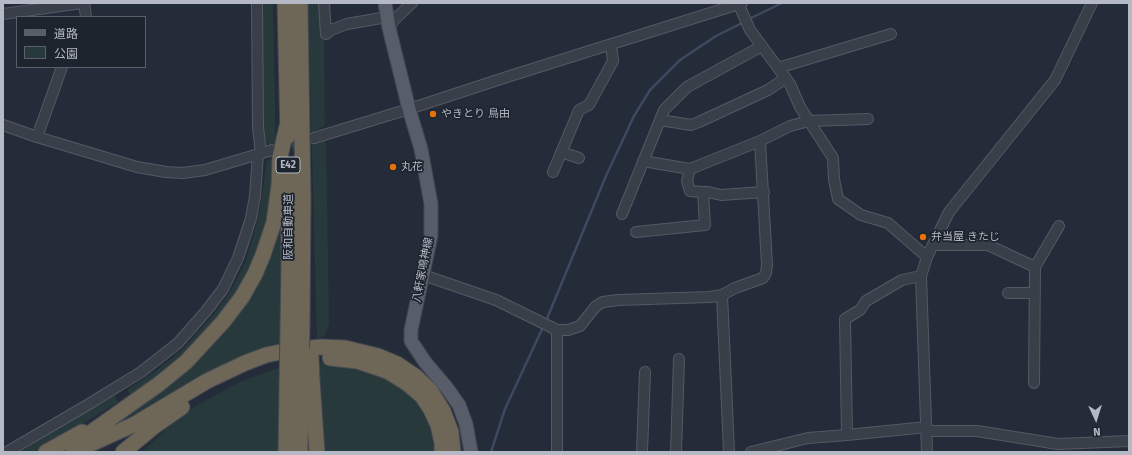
<!DOCTYPE html>
<html>
<head>
<meta charset="utf-8">
<style>
	body { margin:0 }
	#map { position:relative; width:1132px; height:455px; overflow:hidden; background:#252c39; font-family:"Fira Sans","Noto Sans JP",sans-serif }
	canvas { display:block }
	.frame { position:absolute; inset:0; border:4px solid #b4b9c5; pointer-events:none }
	.legend { position:absolute; left:16px; top:16px; width:130px; height:52px; box-sizing:border-box; background:#1e242e; border:1px solid #5a606a; margin:0; padding:5px 7px; list-style:none; font-size:12px; color:#b4b9c5 }
	.legend li { display:flex; align-items:center; gap:8px; height:20px }
	.legend b { width:20px; border:1px solid #5a606a }
	.north { position:absolute; left:1076px; top:399px; width:40px; height:40px; -webkit-text-stroke:3px #1e242e; paint-order:stroke; rotate:176deg; font-size:11px; font-weight:700; line-height:16px; text-align:center; color:#b4b9c5 }
	.north::after { content:''; display:block; margin:auto; width:14px; height:18px; background:#b4b9c5; clip-path:polygon(50% 0,100% 100%,50% 72%,0 100%) }
</style>
</head>
<body>
<div id="map">
<canvas width="1132" height="455"></canvas>
<div class="frame"></div>
<ul class="legend">
<li><b style="height:5px;background:#575d69"></b>道路</li>
<li><b style="height:11px;background:#28393b"></b>公園</li>
</ul>
<div class="north">N</div>
</div>
<script>
const g = document.querySelector('canvas').getContext('2d');
g.lineJoin = 'round';
function fill(path, color) { g.fillStyle = color; g.fill(path, 'evenodd'); }
const shape = rows => new Path2D(rows.map(r => 'M' + r).join(''));
function trace(path, color, width, dash) { g.strokeStyle = color; g.lineWidth = width; g.lineCap = dash ? 'butt' : 'round'; g.setLineDash(dash || []); g.stroke(path); }
function label(font, color, halo, rows, align = 'center') {
  g.font = font + ' "Fira Sans","Noto Sans JP",sans-serif'; g.lineWidth = 3.5; g.setLineDash([]); g.textBaseline = 'middle'; g.strokeStyle = halo; g.fillStyle = color; for (const [text, x, y, turn = 0] of rows) {
    g.save(); g.translate(x, y); g.rotate((+turn || 0) * Math.PI / 180); g.textAlign = isNaN(turn) ? turn : align; if (halo) g.strokeText(text, 0, 0); g.fillText(text, 0, 0); g.restore();
  }
}
const green = shape([
	[261,3,273,3,276,158,270,214,249,276,194,348,132,396,128,392,128,389,156,371,183,349,219,308,234,285,245,263,253,238,260,209,267,161,272,159,272,144,269,144,264,141],
	[308,3,322,3,324,39,325,121,325,125,314,132,314,142,326,140,329,324,325,335,322,337,317,338],
	[282,212,280,347,161,401,119,422,211,343],
	[322,362,340,363,387,377,413,396,428,422,432,437,435,452,323,452,318,363],
	[280,367,279,452,142,452,169,426,196,406,240,382],
	[114,396,115,396,118,402,35,452,21,452,68,421,93,409]
]);
const stream = shape([
	[749,19,782,3],
	[546,321,606,176,634,116,650,90,680,60,716,36,744,22],
	[491,452,505,409,544,325]
]);
const minorTunnel = shape([
	[277,149,308,139]
]);
const minor = shape([
	[84,3,86,17],
	[257,3,258,127,261,154],
	[324,3,326,34,331,30,347,24,387,17],
	[738,3,750,30,790,84,800,107,833,158,834,179,838,199,861,215,888,223,927,257],
	[3,14,82,3],
	[389,28,394,20,412,3],
	[762,46,687,87,664,110,660,120,691,125,699,122,768,90,786,78],
	[778,68,891,34],
	[3,125,37,137,137,167,166,172,183,173,205,170,272,150],
	[37,137,62,67],
	[314,138,409,109,510,76,742,3],
	[561,152,579,158],
	[643,161,690,169,687,181,690,191,703,192],
	[690,169,760,141,790,126,809,121,868,119],
	[553,172,579,110,589,105,613,61,611,45],
	[622,214,660,120],
	[636,232,705,225,703,192,708,192,721,195,764,192],
	[933,245,988,245,1035,267],
	[423,275,496,300,557,330,568,330,580,326,596,306,603,302,618,300,710,297,722,295],
	[921,276,902,280,866,301,860,310,845,319,847,435,927,427],
	[1008,293,1035,293],
	[1034,383,1035,267,1059,226],
	[927,431,977,431,1058,444,1129,441],
	[7,452,89,404,141,372,178,343,207,310,223,289,238,258,243,243,251,218,255,196,258,154],
	[557,452,557,330],
	[642,452,645,372],
	[676,452,679,359],
	[729,452,722,295,735,288,763,278,766,273,767,265,760,141],
	[751,452,808,438,847,435],
	[927,452,921,276,927,257,949,212,1055,80,1092,3]
]);
const major = shape([
	[385,3,389,28,409,109,421,149,431,204,431,236,411,330,411,341,425,362,447,388,459,405,466,424,471,452]
]);
const highway = shape([
	[285,3,288,136],
	[300,3,303,200,302,325],
	[288,327,289,261,288,176],
	[330,358,357,361,378,368,389,372,408,384,422,396,430,408,438,425,442,443,442,452],
	[312,380,317,452],
	[76,443,159,384,186,362,223,322,242,297,255,274,263,255,274,222,279,185,280,157,287,126],
	[46,452,82,432],
	[73,452,135,424,207,381,245,363,266,355,290,350,321,347,345,348,378,356,397,364,415,376,430,390,443,411,451,432,453,452],
	[123,452,156,425,182,407],
	[286,452,287,384],
	[300,452,301,381]
]);
const highwayBridge = shape([
	[311,356,312,380],
	[301,381,302,325],
	[287,384,288,327]
]);
const markers = [
	[433,114,4,"#e8710a"],
	[393,167,4,"#e8710a"],
	[923,237,4,"#e8710a"]
];
const shields = [
	[288,165,24]
];
const shieldNames = [
	["E42",288,165]
];
const poiNames = [
	["やきとり 鳥由",441,114],
	["丸花",401,167],
	["弁当屋 きたじ",931,237]
];
const streetNames = [
	["阪和自動車道",289,227,-90],
	["八軒家鳴神線",423,270,-79]
];
fill(green, '#28393b');
trace(stream, '#3d4960', 2.5);
trace(minorTunnel, '#3a414e', 10, [10, 5]);
trace(minor, '#545964', 12);
trace(major, '#424852', 15);
trace(highway, '#444954', 17);
trace(minor, '#393f49', 10);
trace(major, '#575d69', 13);
trace(highway, '#6e6657', 15);
trace(highwayBridge, '#444954', 17, []);
trace(highwayBridge, '#6e6657', 15);
for (const [x, y, r, color] of markers) { const dot = new Path2D(); dot.arc(x, y, r, 0, 2 * Math.PI); g.fillStyle = color; g.fill(dot); trace(dot, '#1e242e', 1.5); }
for (const [x, y, w] of shields) { const box = new Path2D(); box.roundRect(x - w / 2, y - 8, w, 16, 3); g.fillStyle = '#1e242e'; g.fill(box); trace(box, '#b4b9c5', 1); }
label('bold 10px', '#b4b9c5', null, shieldNames);
label('11px', '#b4b9c5', '#1e242e', poiNames, 'left');
label('11px', '#b4b9c5', '#1e242e', streetNames);
</script>
</body>
</html>
